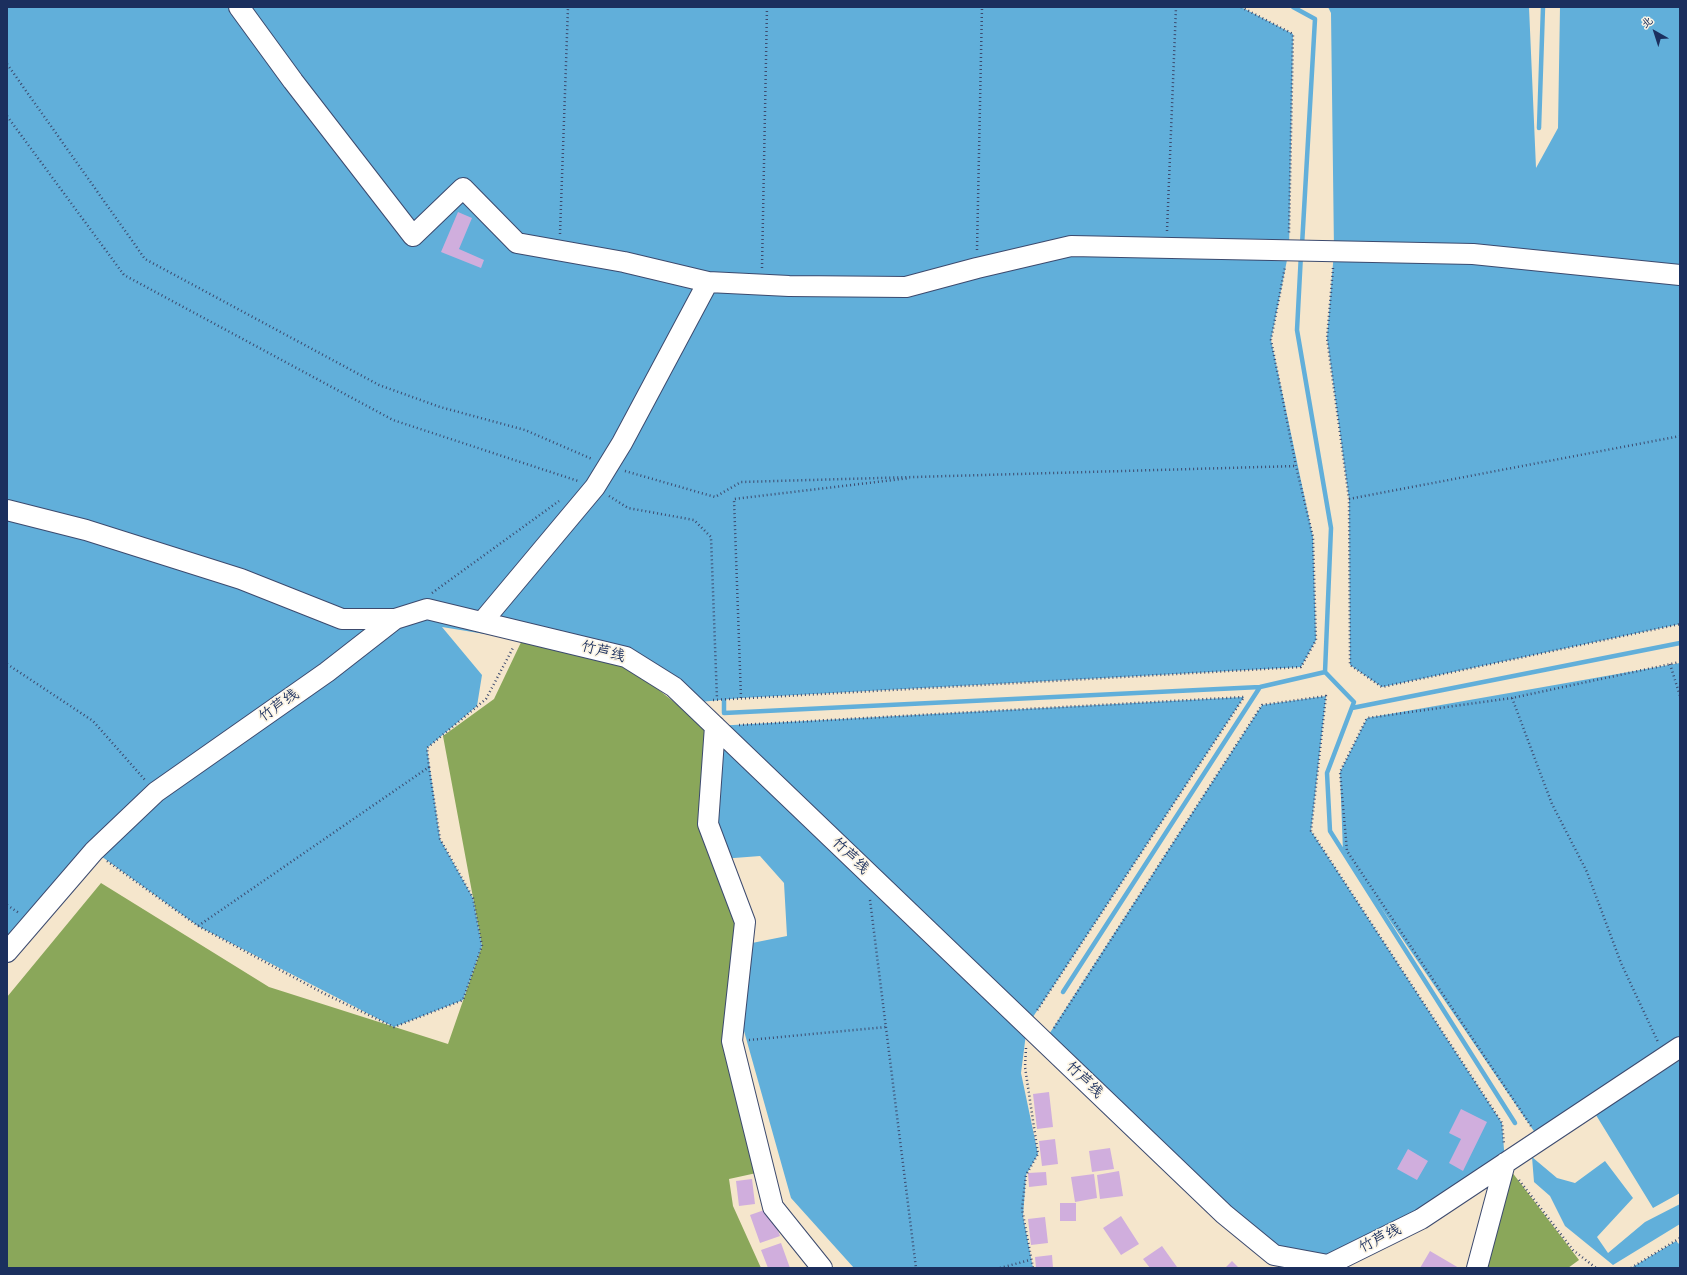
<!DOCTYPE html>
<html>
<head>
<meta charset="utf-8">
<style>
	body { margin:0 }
	#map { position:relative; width:1687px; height:1275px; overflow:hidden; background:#f5e6cc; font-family:Itim,"LXGW WenKai TC",sans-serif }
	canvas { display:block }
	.frame { position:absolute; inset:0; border:8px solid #1b2f5e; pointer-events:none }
	.north { position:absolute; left:1635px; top:12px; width:40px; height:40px; -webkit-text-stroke:3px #fcf5e5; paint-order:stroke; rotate:321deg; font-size:11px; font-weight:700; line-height:16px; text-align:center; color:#1b2f5e }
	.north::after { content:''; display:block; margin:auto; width:14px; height:18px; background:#1b2f5e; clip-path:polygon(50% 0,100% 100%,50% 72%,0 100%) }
</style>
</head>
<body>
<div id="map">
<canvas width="1687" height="1275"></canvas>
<div class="frame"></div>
<div class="north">北</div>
</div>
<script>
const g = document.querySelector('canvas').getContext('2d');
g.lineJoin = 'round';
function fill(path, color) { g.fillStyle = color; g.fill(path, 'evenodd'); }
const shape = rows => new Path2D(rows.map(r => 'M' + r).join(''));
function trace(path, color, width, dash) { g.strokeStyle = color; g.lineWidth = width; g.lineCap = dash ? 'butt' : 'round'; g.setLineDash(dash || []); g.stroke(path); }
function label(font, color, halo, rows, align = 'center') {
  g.font = font + ' Itim,"LXGW WenKai TC",sans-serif'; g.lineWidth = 3.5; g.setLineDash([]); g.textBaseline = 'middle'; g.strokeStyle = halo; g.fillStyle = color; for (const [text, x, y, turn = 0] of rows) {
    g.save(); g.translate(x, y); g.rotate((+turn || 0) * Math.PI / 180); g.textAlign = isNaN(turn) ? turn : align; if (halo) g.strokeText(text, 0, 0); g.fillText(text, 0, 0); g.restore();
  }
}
const forest = shape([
	[524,636,626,664,707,728,698,817,745,922,728,1045,761,1172,729,1179,733,1206,761,1268,7,1268,7,997,101,883,269,987,448,1044,482,946,443,736,494,699],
	[1505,1163,1579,1260,1568,1268,1477,1268]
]);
const water = shape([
	[7,7,1241,7,1293,34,1289,250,1271,340,1313,537,1316,640,1301,667,741,698,690,703,626,657,442,627,482,675,477,706,427,748,440,839,473,898,482,946,463,1000,394,1027,198,926,94,851,7,952],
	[1328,7,1529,7,1536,168,1558,128,1560,7,1680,7,1680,624,1382,687,1350,665,1349,499,1327,338,1334,251,1331,13],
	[1680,663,1680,1047,1540,1140,1343,852,1340,772,1367,718],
	[1326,696,1311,831,1502,1123,1505,1163,1328,1265,1274,1255,1044,1042,1262,705],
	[1244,697,1027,1026,1021,1073,1038,1154,1026,1175,1023,1216,1033,1268,854,1268,791,1198,735,999,742,945,787,936,784,883,760,856,721,859,708,824,715,726],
	[1680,1060,1680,1193,1653,1208,1596,1115],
	[1532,1157,1557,1178,1575,1183,1605,1161,1633,1198,1597,1237,1608,1253,1645,1222,1680,1204,1680,1224,1613,1265,1565,1226,1550,1196,1534,1182],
	[1676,1241,1680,1245,1680,1268,1631,1268]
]);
const stream = shape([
	[1293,7,1315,19,1302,245],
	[1539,128,1543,7],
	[1301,254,1297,330,1331,528,1325,672,1354,702,1327,773,1330,831,1515,1123],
	[724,695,724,713,1260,687,1325,672],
	[1352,708,1680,643],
	[1063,992,1260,687]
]);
const building = shape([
	[458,212,472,218,459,249,484,260,481,268,441,252],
	[1049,1092,1053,1127,1037,1129,1033,1094],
	[1461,1109,1487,1122,1463,1171,1449,1163,1461,1139,1449,1133],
	[1055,1139,1058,1164,1042,1166,1039,1141],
	[1110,1148,1114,1169,1092,1172,1089,1151],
	[1408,1149,1428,1161,1417,1180,1397,1169],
	[1119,1171,1123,1196,1100,1199,1097,1175],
	[1046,1172,1047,1185,1029,1187,1028,1173],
	[1094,1174,1097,1198,1075,1202,1071,1177],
	[752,1179,755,1204,739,1206,736,1181],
	[1060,1203,1076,1203,1076,1221,1060,1221],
	[770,1208,780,1236,760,1243,750,1215],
	[1121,1216,1139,1244,1121,1255,1103,1228],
	[1045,1217,1048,1243,1031,1245,1028,1219],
	[781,1243,790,1268,768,1268,761,1250],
	[1162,1246,1177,1267,1176,1268,1150,1268,1143,1259],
	[1430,1251,1459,1268,1420,1268],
	[1052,1255,1053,1268,1036,1268,1035,1257],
	[1232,1261,1239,1268,1225,1268]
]);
const path = shape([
	[1241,7,1293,34,1289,234],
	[7,64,145,259,379,385,440,407,525,430,592,459],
	[7,116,124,275,393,420,578,481],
	[1167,231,1176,7],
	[560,234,568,7],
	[977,250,982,7],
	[762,268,767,7],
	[1333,268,1327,338,1349,499,1350,665,1382,687,1680,624],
	[625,471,715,497,741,482,1296,466],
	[609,496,628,508,694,520,711,537,717,699],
	[1349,499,1680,436],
	[432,593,559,501],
	[7,664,93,721,145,780],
	[1670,664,1680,696],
	[741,698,734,499,910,478],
	[1512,698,1552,804,1587,872,1621,963,1658,1042],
	[713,700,1301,667,1316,640,1313,537,1296,466,1271,340,1285,267],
	[739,725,1244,697,1036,1012],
	[107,861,198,926,429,767,427,748,486,699,514,646],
	[870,900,916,1268],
	[7,905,19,913],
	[198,926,325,994,394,1027,463,1000,482,946,473,898,440,839,429,767],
	[1054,1028,1262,705,1326,696,1311,831,1502,1123,1504,1144],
	[749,1040,886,1027],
	[1026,1048,1025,1067,1038,1154,1026,1175,1022,1209,1033,1268],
	[1531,1126,1347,851,1340,772,1367,718,1512,698,1680,662],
	[1519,1180,1573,1250,1596,1268],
	[1000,1268,1030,1260],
	[1631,1268,1680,1238]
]);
const minor = shape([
	[239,7,293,81,413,236,463,188,517,243,624,262,708,282,789,286,906,287,977,268,1071,246,1473,254,1680,275],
	[7,510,86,530,241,579,342,619,395,619],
	[482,622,595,487,622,443,708,282],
	[715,726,708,824,745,922,732,1041,773,1207,822,1268],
	[7,952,94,851,156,792,327,672,395,619,427,609,626,657,674,687,1224,1214,1274,1255,1328,1265,1421,1219,1680,1047],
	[1477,1268,1505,1163]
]);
const streetNames = [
	["竹芦线",603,652,15],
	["竹芦线",279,706,-35],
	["竹芦线",850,856,44],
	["竹芦线",1084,1080,44],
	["竹芦线",1380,1239,-27]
];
fill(forest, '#8aa75a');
fill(water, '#61afda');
trace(stream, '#61afda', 4.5);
fill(building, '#d0aedd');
trace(minor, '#3c4a6e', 22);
trace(path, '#3c4a6e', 2.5, [1, 3]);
trace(minor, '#fff', 20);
label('15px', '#1b2f5e', '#fcf5e5', streetNames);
</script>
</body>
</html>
